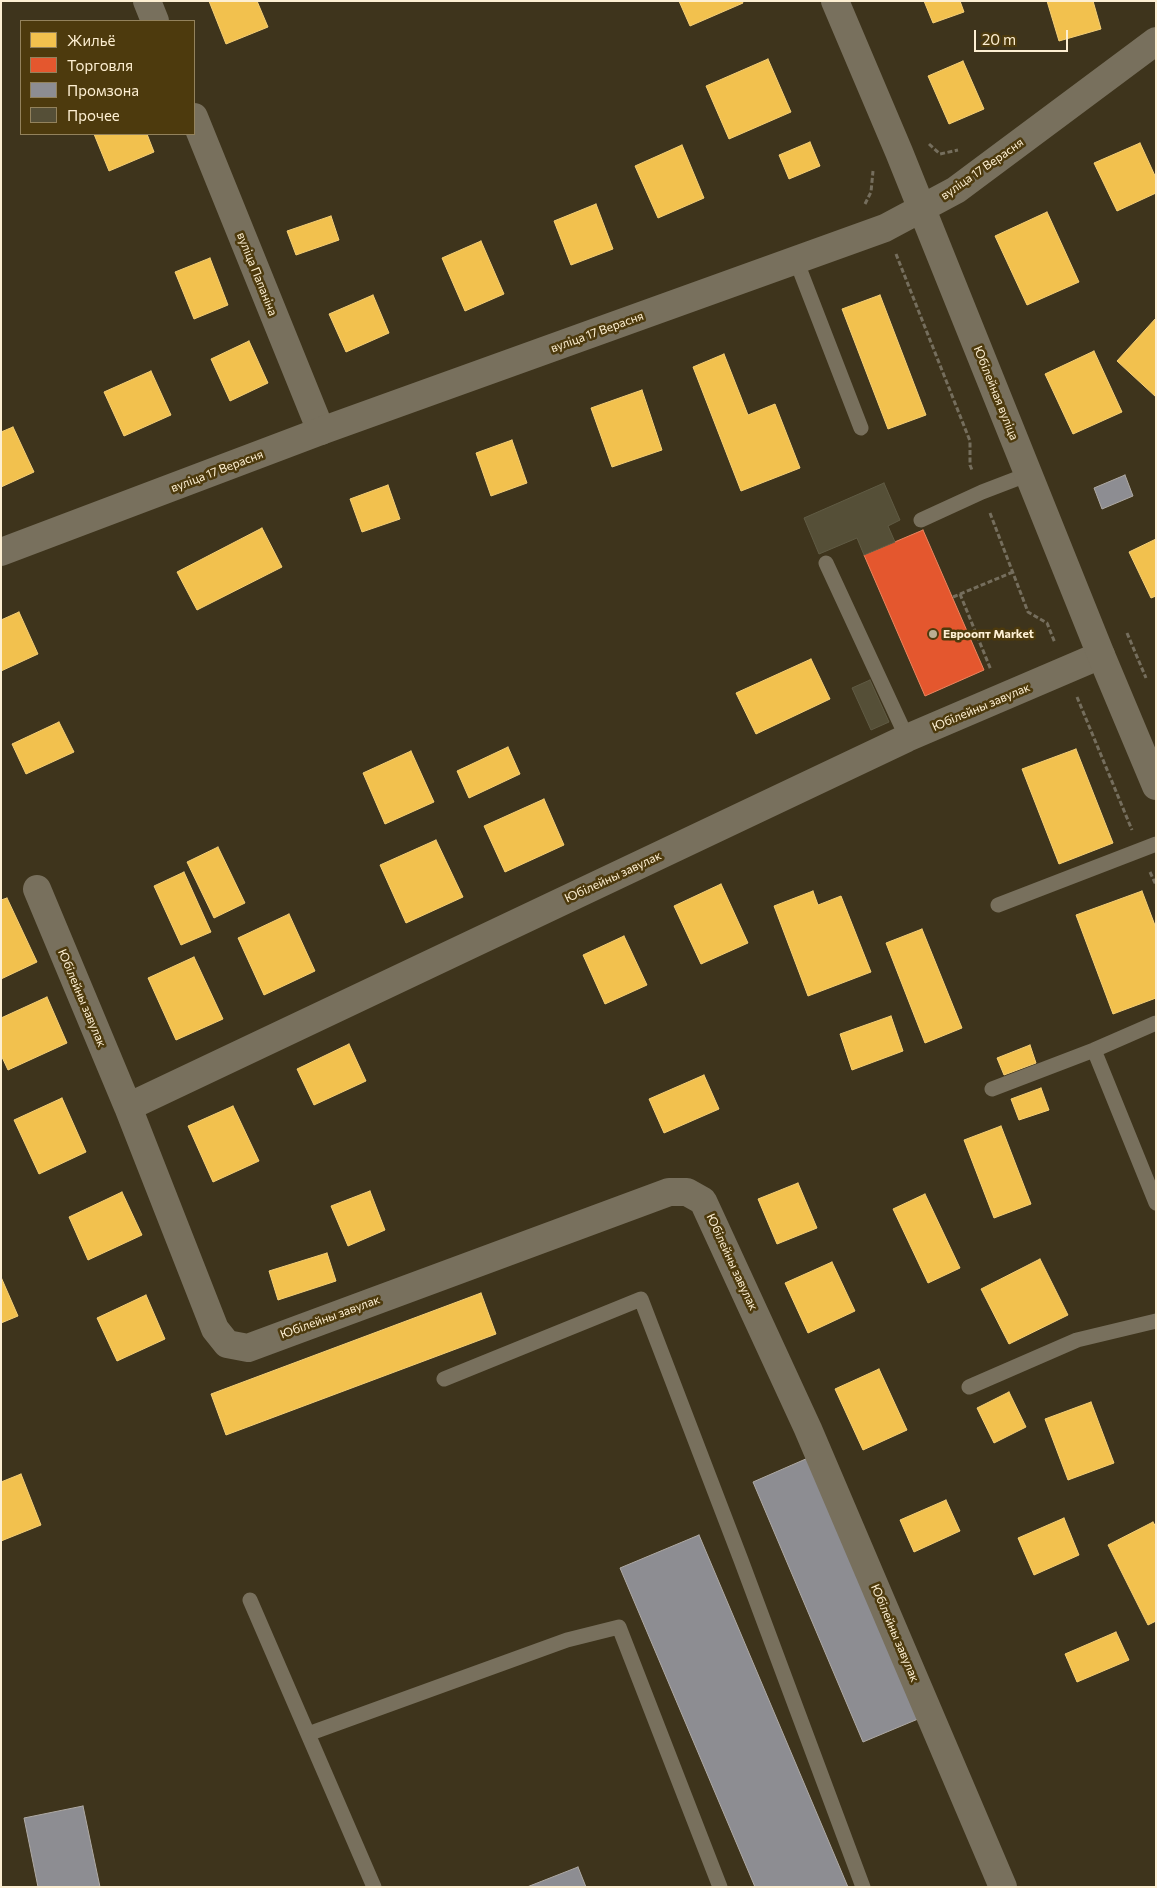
<!DOCTYPE html>
<html>
<head>
<meta charset="utf-8">
<style>
	body { margin:0 }
	#map { position:relative; width:1157px; height:1888px; overflow:hidden; background:#3e341c; font-family:Commissioner,sans-serif }
	canvas { display:block }
	.frame { position:absolute; inset:0; border:2px solid #fdefd2; pointer-events:none }
	.legend { position:absolute; left:20px; top:20px; width:175px; height:115px; box-sizing:border-box; background:#4d3a0d; border:1px solid #93825c; margin:0; padding:6px 9px; list-style:none; font-size:15px; color:#fdefd2 }
	.legend li { display:flex; align-items:center; gap:10px; height:25px }
	.legend b { width:25px; border:1px solid #93825c }
	.scale { position:absolute; left:974px; top:30px; width:94px; height:22px; box-sizing:border-box; border:2px solid #fdefd2; border-top:0; padding-left:6px; font-size:15px; line-height:18px; white-space:nowrap; color:#fdefd2; -webkit-text-stroke:4px #4d3a0d; paint-order:stroke }
</style>
</head>
<body>
<div id="map">
<canvas width="1157" height="1888"></canvas>
<div class="frame"></div>
<ul class="legend">
<li><b style="height:14px;background:#f2c14e"></b>Жильё</li>
<li><b style="height:14px;background:#e4572e"></b>Торговля</li>
<li><b style="height:14px;background:#8d8d92"></b>Промзона</li>
<li><b style="height:14px;background:#554f37"></b>Прочее</li>
</ul>
<div class="scale">20 m</div>
</div>
<script>
const g = document.querySelector('canvas').getContext('2d');
g.lineJoin = 'round';
function fill(path, color) { g.fillStyle = color; g.fill(path, 'evenodd'); }
const shape = rows => new Path2D(rows.map(r => 'M' + r).join(''));
function trace(path, color, width, dash) { g.strokeStyle = color; g.lineWidth = width; g.lineCap = dash ? 'butt' : 'round'; g.setLineDash(dash || []); g.stroke(path); }
function label(font, color, halo, rows, align = 'center') {
  g.font = font + ' Commissioner,sans-serif'; g.lineWidth = 5; g.setLineDash([]); g.textBaseline = 'middle'; g.strokeStyle = halo; g.fillStyle = color; for (const [text, x, y, turn = 0] of rows) {
    g.save(); g.translate(x, y); g.rotate((+turn || 0) * Math.PI / 180); g.textAlign = isNaN(turn) ? turn : align; if (halo) g.strokeText(text, 0, 0); g.fillText(text, 0, 0); g.restore();
  }
}
const homes = shape([
	[209,1,257,1,268,27,226,44,209,1],
	[679,1,742,1,743,3,690,26,679,1],
	[924,1,960,1,964,12,933,23,924,1],
	[1047,1,1093,1,1101,29,1059,41,1047,1],
	[768,59,791,112,729,139,706,86,768,59],
	[963,61,984,109,949,124,928,76,963,61],
	[94,134,147,134,154,152,109,171,94,134],
	[810,142,820,166,789,179,779,155,810,142],
	[1140,143,1156,178,1156,193,1117,211,1094,163,1140,143],
	[682,145,704,198,658,218,635,166,682,145],
	[596,204,613,249,571,265,554,221,596,204],
	[1047,212,1079,282,1027,305,995,236,1047,212],
	[331,216,339,240,296,255,287,231,331,216],
	[481,241,504,294,465,311,442,258,481,241],
	[210,258,228,305,194,319,175,272,210,258],
	[373,295,389,333,346,352,329,314,373,295],
	[880,295,926,415,888,429,842,309,880,295],
	[1156,318,1156,397,1117,361,1156,318],
	[249,341,268,383,230,401,211,359,249,341],
	[1094,351,1122,412,1073,434,1045,374,1094,351],
	[724,354,748,415,775,404,800,468,741,491,693,367,724,354],
	[151,371,171,415,124,436,104,392,151,371],
	[642,390,662,450,612,467,591,408,642,390],
	[13,427,34,472,1,487,1,432,13,427],
	[512,440,527,483,491,496,476,453,512,440],
	[388,485,400,519,362,532,350,499,388,485],
	[262,528,282,567,197,610,177,572,262,528],
	[1156,539,1156,596,1151,598,1129,552,1156,539],
	[19,612,38,654,1,671,1,620,19,612],
	[811,659,830,699,756,734,736,693,811,659],
	[59,722,74,752,26,774,12,744,59,722],
	[508,747,520,774,469,798,457,771,508,747],
	[1076,749,1113,843,1059,864,1022,769,1076,749],
	[411,751,434,802,385,824,363,773,411,751],
	[544,799,564,845,505,872,484,826,544,799],
	[436,840,463,897,406,923,380,865,436,840],
	[218,847,245,903,214,918,187,862,218,847],
	[184,872,211,932,181,945,154,886,184,872],
	[721,884,748,943,701,964,674,906,721,884],
	[813,891,818,905,841,896,871,972,808,996,774,906,813,891],
	[1142,891,1156,928,1156,998,1113,1014,1076,915,1142,891],
	[7,898,37,962,1,979,1,900,7,898],
	[289,914,315,971,264,995,238,938,289,914],
	[922,929,962,1028,925,1043,886,943,922,929],
	[624,936,647,985,605,1004,583,955,624,936],
	[194,957,223,1019,176,1040,148,978,194,957],
	[47,997,67,1043,8,1070,1,1055,1,1018,47,997],
	[891,1016,903,1051,852,1070,840,1034,891,1016],
	[349,1044,366,1081,314,1105,297,1069,349,1044],
	[1030,1045,1036,1063,1004,1075,997,1058,1030,1045],
	[704,1075,719,1109,664,1133,649,1099,704,1075],
	[1041,1088,1049,1110,1019,1120,1011,1099,1041,1088],
	[62,1098,86,1152,39,1174,14,1120,62,1098],
	[233,1106,259,1161,213,1182,188,1126,233,1106],
	[1001,1126,1031,1204,994,1218,964,1140,1001,1126],
	[798,1183,817,1228,777,1244,758,1199,798,1183],
	[370,1191,385,1230,348,1246,331,1206,370,1191],
	[122,1192,142,1235,88,1260,69,1217,122,1192],
	[925,1194,960,1268,928,1283,893,1209,925,1194],
	[327,1253,336,1281,278,1300,269,1271,327,1253],
	[1040,1259,1068,1315,1009,1344,981,1289,1040,1259],
	[832,1262,855,1311,808,1333,785,1283,832,1262],
	[1,1277,18,1316,1,1323,1,1277],
	[481,1293,496,1334,226,1435,211,1394,481,1293],
	[146,1295,165,1339,117,1361,97,1318,146,1295],
	[879,1369,907,1430,863,1450,835,1389,879,1369],
	[1009,1392,1026,1427,994,1443,977,1408,1009,1392],
	[1091,1402,1114,1463,1068,1480,1045,1419,1091,1402],
	[21,1474,41,1525,1,1541,1,1482,21,1474],
	[946,1500,960,1531,914,1552,900,1520,946,1500],
	[1064,1518,1079,1555,1034,1575,1018,1538,1064,1518],
	[1153,1522,1156,1527,1156,1621,1148,1625,1108,1545,1153,1522],
	[1116,1632,1129,1660,1077,1682,1065,1654,1116,1632]
]);
const shops = shape([
	[923,530,984,670,925,696,864,555,923,530]
]);
const industry = shape([
	[1125,475,1133,496,1102,509,1094,488,1125,475],
	[808,1458,918,1719,863,1742,753,1482,808,1458],
	[699,1535,848,1887,755,1887,620,1568,699,1535],
	[83,1806,100,1887,38,1887,24,1818,83,1806],
	[578,1867,586,1887,527,1887,578,1867]
]);
const building = shape([
	[884,483,900,520,888,526,895,542,864,555,857,538,819,554,804,518,884,483],
	[870,680,889,722,871,730,852,688,870,680]
]);
const path = shape([
	[929,144,940,154,958,150],
	[865,204,871,192,873,171],
	[896,254,970,441,970,465,972,470],
	[990,513,1028,612,1047,623,1055,643],
	[960,594,991,670],
	[953,597,1013,572],
	[1127,633,1146,678],
	[1077,697,1132,830],
	[1150,872,1156,885]
]);
const service = shape([
	[796,260,861,428],
	[921,520,982,492,1029,474],
	[826,563,907,738],
	[998,905,1156,844],
	[1156,1023,1094,1050,1156,1203],
	[992,1089,1094,1050],
	[444,1379,641,1299,741,1560,863,1887],
	[969,1387,1077,1340,1156,1321],
	[250,1600,374,1887],
	[308,1734,567,1640,619,1627,720,1887]
]);
const minor = shape([
	[147,1,155,21],
	[194,117,321,431],
	[37,889,128,1107,907,738,1101,655],
	[128,1107,215,1329,227,1344,248,1348,669,1192,687,1192,703,1201,808,1429,1003,1887]
]);
const tertiary = shape([
	[835,1,899,152,1101,655,1156,786],
	[1,552,321,431,885,228,956,190,1156,41]
]);
const markers = [
	[933,634,5,"#baae92"]
];
const streetNames = [
	["вуліца 17 Верасня",982,169,-35],
	["вуліца Папаніна",257,274,68],
	["вуліца 17 Верасня",597,332,-20],
	["Юбілейная вуліца",996,393,68],
	["вуліца 17 Верасня",217,471,-21],
	["Юбілейны завулак",981,707,-23],
	["Юбілейны завулак",613,877,-25],
	["Юбілейны завулак",82,998,67],
	["Юбілейны завулак",732,1262,65],
	["Юбілейны завулак",330,1317,-20],
	["Юбілейны завулак",895,1633,67]
];
const poiNames = [
	["Евроопт Market",943,634]
];
fill(homes, '#f2c14e');
trace(homes, '#f5cf76', 1);
fill(shops, '#e4572e');
trace(shops, '#ec855f', 1);
fill(industry, '#8d8d92');
trace(industry, '#afaaa5', 1);
fill(building, '#554f37');
trace(building, '#605b44', 1);
trace(path, '#756e5d', 3, [5, 2.5]);
trace(service, '#78705d', 15);
trace(minor, '#78705d', 28);
trace(tertiary, '#78705d', 28);
for (const [x, y, r, color] of markers) { const dot = new Path2D(); dot.arc(x, y, r, 0, 2 * Math.PI); g.fillStyle = color; g.fill(dot); trace(dot, '#4d3a0d', 2); }
label('12px', '#fdefd2', '#4d3a0d', streetNames);
label('bold 12px', '#fdefd2', '#4d3a0d', poiNames, 'left');
</script>
</body>
</html>
